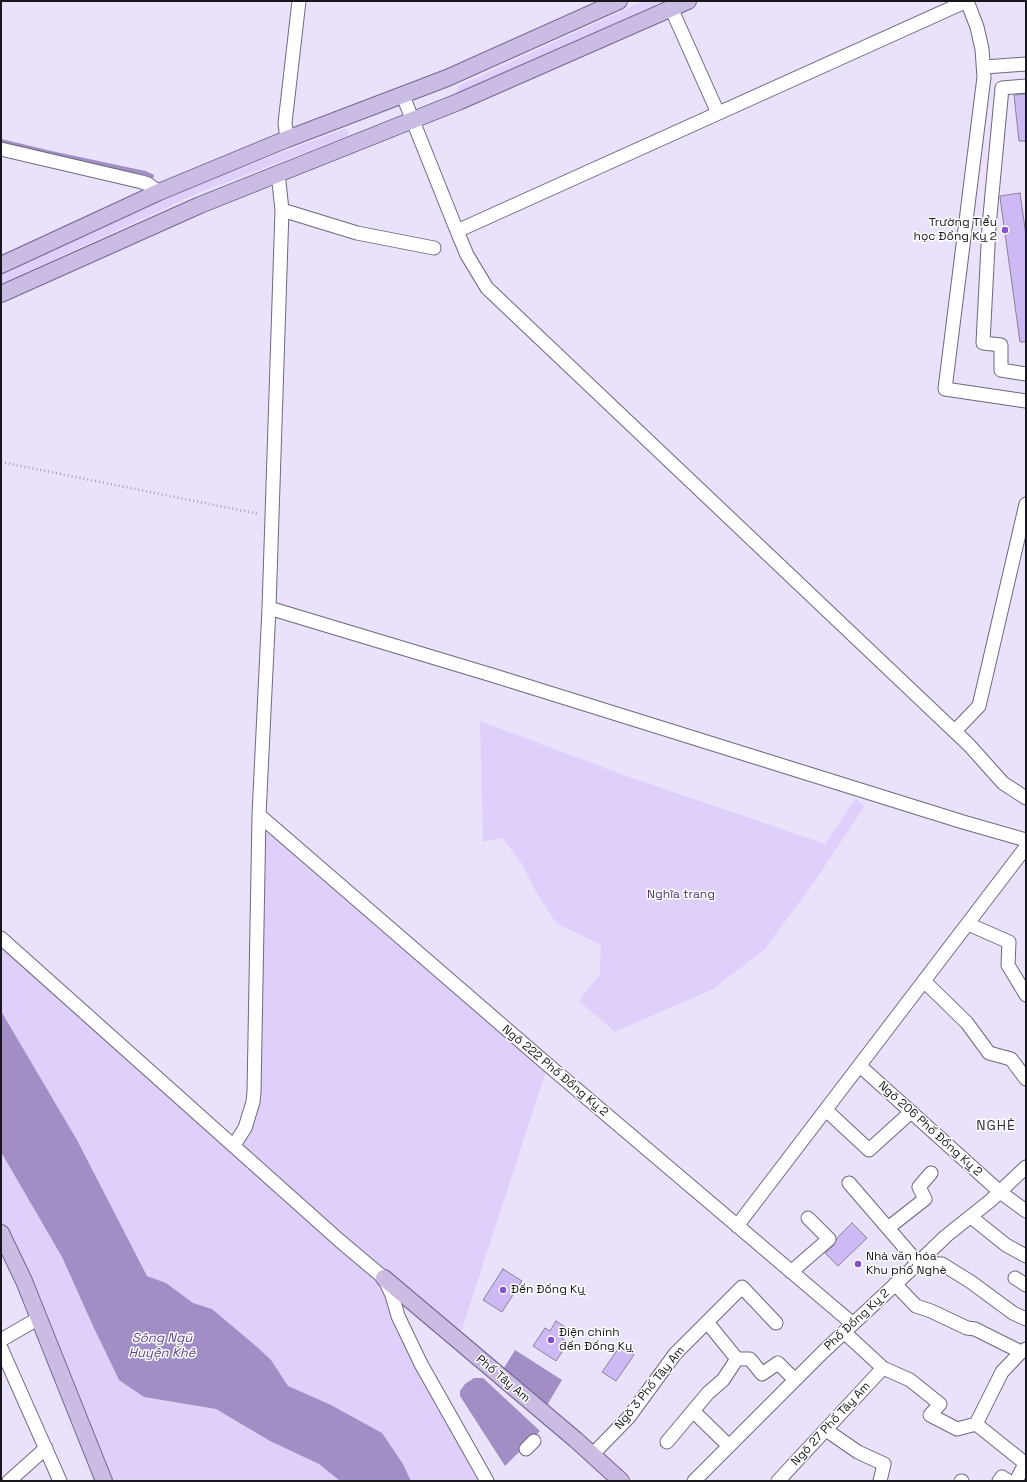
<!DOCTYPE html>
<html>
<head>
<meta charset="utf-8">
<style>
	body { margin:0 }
	#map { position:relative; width:1027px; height:1482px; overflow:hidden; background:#eae2fb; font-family:"Space Grotesk",sans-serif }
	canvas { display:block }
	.frame { position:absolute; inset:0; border:2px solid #19161e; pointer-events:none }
</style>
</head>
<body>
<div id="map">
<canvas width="1027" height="1482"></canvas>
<div class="frame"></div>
</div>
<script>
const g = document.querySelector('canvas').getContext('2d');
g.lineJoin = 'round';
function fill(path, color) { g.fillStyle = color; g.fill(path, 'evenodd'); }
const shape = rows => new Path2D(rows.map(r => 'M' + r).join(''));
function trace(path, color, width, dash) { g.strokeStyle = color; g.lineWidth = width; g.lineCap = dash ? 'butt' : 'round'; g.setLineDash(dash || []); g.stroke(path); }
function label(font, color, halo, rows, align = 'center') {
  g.font = font + ' "Space Grotesk",sans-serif'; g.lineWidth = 3; g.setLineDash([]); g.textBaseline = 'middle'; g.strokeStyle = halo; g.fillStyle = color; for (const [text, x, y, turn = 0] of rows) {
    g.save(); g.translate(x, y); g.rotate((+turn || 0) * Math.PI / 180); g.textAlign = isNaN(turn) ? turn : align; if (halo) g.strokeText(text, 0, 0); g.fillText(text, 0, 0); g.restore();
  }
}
const green = shape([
	[644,1,665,1,460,94,458,92,458,86],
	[344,129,348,130,349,134,346,137,198,193,1,284,1,274,201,183],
	[480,721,621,774,825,844,856,798,864,807,813,884,764,950,713,989,615,1032,579,1001,600,974,601,945,556,923,535,890,521,862,502,838,483,842],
	[259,815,548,1065,458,1341,385,1279,487,1481,411,1481,403,1464,329,1404,288,1386,271,1360,256,1346,212,1309,193,1303,166,1283,147,1276,77,1140,1,1011,1,938,234,1144,249,1117],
	[1,1152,62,1257,93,1326,119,1380,144,1397,216,1409,270,1441,319,1464,340,1481,105,1481,1,1233]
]);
const water = shape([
	[1,1011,77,1140,147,1276,166,1283,193,1303,212,1309,256,1346,271,1360,288,1386,329,1404,382,1433,403,1464,411,1481,340,1481,319,1464,270,1441,216,1409,144,1397,119,1380,93,1326,62,1257,1,1152],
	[515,1350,562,1380,546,1407,504,1368],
	[474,1378,483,1378,540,1431,505,1466,460,1396,460,1391,465,1384]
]);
const stream = shape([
	[1,141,51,153,145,173,152,176]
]);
const building = shape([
	[1026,94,1026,141,1019,141,1014,95,1026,94],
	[1020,193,1026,235,1026,342,1020,342,1000,197,1000,196,1020,193],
	[852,1223,867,1238,838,1266,825,1253,834,1245,837,1238,852,1223],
	[503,1269,522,1281,502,1312,483,1300,503,1269],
	[556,1321,568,1329,562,1338,568,1343,556,1361,533,1346,545,1328,550,1331,556,1321],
	[621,1345,634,1355,616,1381,602,1372,621,1345]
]);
const path = shape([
	[1,462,259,514]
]);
const minor = shape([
	[967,1,977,27,982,49,984,77,945,389,1026,401],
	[671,8,718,113],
	[984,67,1026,64],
	[1026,86,1002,88,989,226,983,343,1001,345,1001,370,1026,374],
	[403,96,457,231,467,255,487,288,969,745,1003,783,1026,798],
	[287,139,285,123,299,1],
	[1,149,142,182,148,184,159,192],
	[282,210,357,233,434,248],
	[457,231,967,1],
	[269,608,495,676,963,822,1026,840],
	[955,731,979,706,1026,504],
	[259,815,548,1065,853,1324],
	[968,924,1009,942,1008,965,1026,995],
	[1,938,340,1241,384,1278,392,1295,398,1316,421,1364,487,1481],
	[924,981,967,1023,989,1053,1011,1059,1026,1079],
	[860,1066,1000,1192,1026,1211],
	[826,1110,869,1150,911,1112],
	[234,1145,245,1128,253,1102,254,1092,259,815,269,608,282,210,278,173],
	[849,1183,918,1263,942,1264,971,1282,1013,1313,1026,1319],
	[971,1217,1006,1245,1026,1256],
	[737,1226,1026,847],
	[888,1228,925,1199,919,1187,931,1173],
	[791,1272,829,1239,808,1218],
	[1015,1278,1026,1285],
	[895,1284,916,1306,931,1311,967,1328,975,1329,1021,1352,1026,1349],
	[707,1322,737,1359,750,1359,762,1374,778,1363,795,1380],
	[844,1332,883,1368,910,1380,940,1404,930,1415,957,1429,976,1424,1026,1464],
	[1,1340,39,1318],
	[1,1348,60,1481],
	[693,1411,729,1446],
	[976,1424,1002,1372,1021,1352],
	[826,1430,858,1452,884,1464,880,1481],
	[667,1442,708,1393,723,1380,737,1359],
	[526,1449,534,1441],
	[592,1455,629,1417,675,1354,742,1287,776,1323],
	[9,1481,46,1448],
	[694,1481,823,1352,918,1263,946,1236,990,1201,1026,1167],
	[778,1481,883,1368],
	[961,1481,962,1481],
	[999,1481,1002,1477,1008,1481],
	[1016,1481,1025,1464]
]);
const major = shape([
	[1,265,159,192,287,139,447,78,619,1],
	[1,294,200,205,458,102,688,1],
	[1,1233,24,1281,104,1481],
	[384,1278,576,1440,621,1481]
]);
const markers = [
	[1005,230,4,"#8451c9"],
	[858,1264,4,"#8451c9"],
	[503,1290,4,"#8451c9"],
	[551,1340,4,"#8451c9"]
];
const poiNames = [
	["Trường Tiểu",997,223,"right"],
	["học Đồng Kỵ 2",997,237,"right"],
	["Nhà văn hóa",866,1257],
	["Khu phố Nghè",866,1271],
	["Đền Đồng Kỵ",511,1290],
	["Điện chính",559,1333],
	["đền Đồng Kỵ",559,1347]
];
const parkNames = [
	["Nghĩa trang",681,895]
];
const streetNames = [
	["Ngõ 222 Phố Đồng Kỵ 2",555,1071,40],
	["Ngõ 206 Phố Đồng Kỵ 2",930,1129,42],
	["Phố Đồng Kỵ 2",857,1320,-43],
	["Phố Tây Am",503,1379,40],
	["Ngõ 3 Phố Tây Am",650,1388,-51],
	["Ngõ 27 Phố Tây Am",831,1424,-47]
];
const waterNames = [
	["Sông Ngũ",162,1338],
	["Huyện Khê",162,1353]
];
const quarterNames = [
	["NGHÈ",996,1126]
];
fill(green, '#ded0fa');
fill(water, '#a18ec5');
trace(stream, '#a18ec5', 4);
fill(building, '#cdb9f3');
trace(building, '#898198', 1);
trace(minor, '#6f687e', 15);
trace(major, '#756592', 18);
trace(path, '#a49eb1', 2.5, [1, 3]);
trace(minor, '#fff', 13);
trace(major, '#cabce3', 16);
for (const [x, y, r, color] of markers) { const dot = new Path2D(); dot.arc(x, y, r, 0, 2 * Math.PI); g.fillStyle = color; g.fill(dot); trace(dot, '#fff', 1.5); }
label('12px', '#19161e', '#fff', poiNames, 'left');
label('12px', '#4e3276', '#fff', parkNames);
label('12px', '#19161e', '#fff', streetNames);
label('italic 13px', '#60458b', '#fff', waterNames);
g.letterSpacing = '1px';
label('14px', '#312b3d', '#fff', quarterNames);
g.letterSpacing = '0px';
</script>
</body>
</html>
